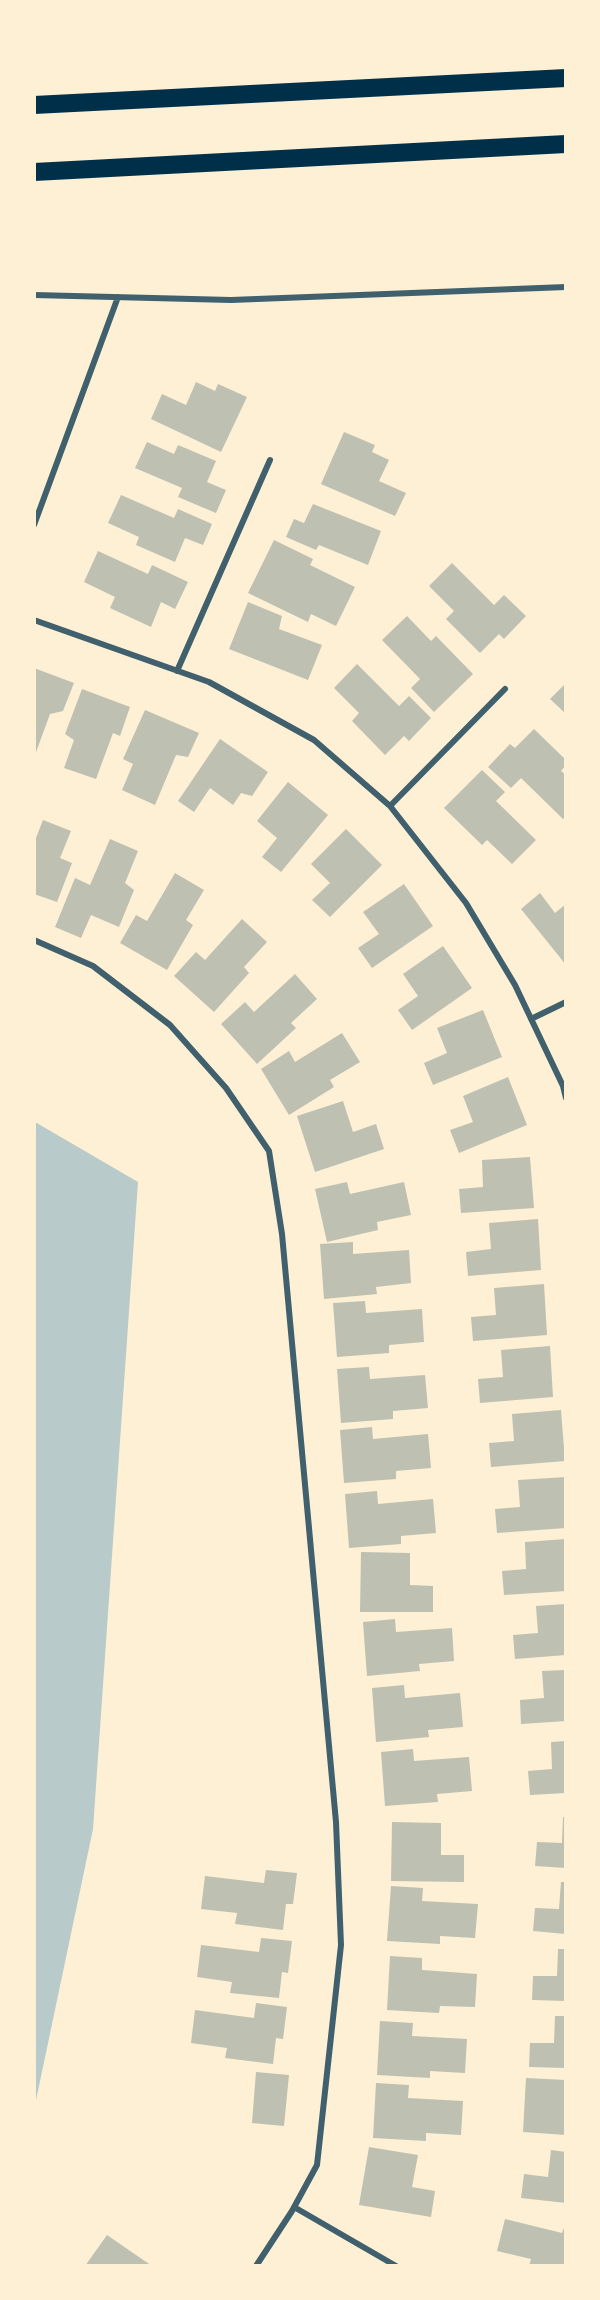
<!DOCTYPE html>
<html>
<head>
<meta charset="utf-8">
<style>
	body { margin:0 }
	#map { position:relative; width:600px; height:2300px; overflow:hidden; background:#fdf0d5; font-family:"IBM Plex Serif",serif }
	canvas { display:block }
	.frame { position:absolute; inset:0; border:36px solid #fdf0d5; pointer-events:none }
</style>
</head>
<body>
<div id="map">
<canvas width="600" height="2300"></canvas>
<div class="frame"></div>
</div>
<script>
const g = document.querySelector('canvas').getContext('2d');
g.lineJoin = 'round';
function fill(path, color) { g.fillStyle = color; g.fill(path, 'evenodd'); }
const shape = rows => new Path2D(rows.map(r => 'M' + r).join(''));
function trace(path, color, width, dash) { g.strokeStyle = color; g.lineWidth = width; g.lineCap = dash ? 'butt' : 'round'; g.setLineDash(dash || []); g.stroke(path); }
const green = shape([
	[35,1122,138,1182,93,1829,35,2105]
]);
const building = shape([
	[196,382,215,391,218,384,247,397,221,452,151,419,162,394,186,405],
	[344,432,375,445,372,452,389,460,379,481,406,493,395,516,321,484],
	[147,442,174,454,178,445,216,461,207,482,226,490,216,513,178,497,182,488,135,468],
	[121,495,174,518,178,509,212,524,203,545,185,538,175,562,136,545,139,537,108,523],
	[313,504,381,531,368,565,319,545,316,550,286,537,294,519,304,523],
	[274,540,313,559,310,565,355,587,336,626,311,614,308,622,248,593],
	[98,551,148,574,152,565,188,582,175,609,161,602,151,627,110,608,115,597,84,582],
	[452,563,494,605,504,595,526,616,504,639,499,634,480,653,446,619,454,611,429,586],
	[248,602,282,616,279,629,322,645,308,680,229,649],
	[407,616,431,641,436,636,473,674,434,712,411,688,420,679,382,640],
	[357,664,399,706,409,696,431,718,409,741,404,736,385,755,352,721,359,713,334,688],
	[34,668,74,683,63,711,50,714,35,755],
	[566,683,566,714,550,699],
	[82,689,130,707,120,736,113,733,96,779,64,768,74,740,65,734],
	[145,710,199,733,188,757,176,755,155,805,122,790,133,764,123,759],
	[534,729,566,760,566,765,561,771,566,775,566,817,563,819,521,778,511,788,488,767,510,744,515,748],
	[220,739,268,772,252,796,241,793,233,805,210,788,194,812,178,801],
	[482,770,505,792,496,801,536,840,512,864,487,840,482,845,444,808],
	[288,782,328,815,281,872,262,857,277,838,257,821],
	[43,820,71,831,60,858,72,863,57,902,34,894,34,843],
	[346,829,382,865,330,917,312,900,330,883,311,864],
	[110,839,138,851,125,883,134,890,119,927,91,915,81,938,55,927,75,878,90,885],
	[175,873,204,890,186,920,193,925,167,970,120,943,136,915,147,921],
	[404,884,433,926,372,968,358,948,379,934,363,912],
	[540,893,555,913,566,904,566,965,521,909],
	[242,919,267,942,244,967,249,973,214,1012,174,976,196,952,205,960],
	[443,946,472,988,412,1030,398,1010,418,996,403,974],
	[295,974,317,999,291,1023,296,1028,257,1064,221,1024,245,1002,254,1012],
	[483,1010,502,1057,433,1085,424,1063,447,1053,437,1028],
	[342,1033,360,1062,330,1080,334,1087,289,1115,261,1069,289,1051,295,1062],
	[508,1077,527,1125,459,1153,450,1130,473,1122,463,1096],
	[343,1101,353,1132,376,1124,384,1149,315,1172,297,1116],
	[530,1157,534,1208,461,1213,459,1189,483,1187,482,1160],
	[347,1182,350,1194,404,1182,411,1215,377,1222,378,1230,327,1242,315,1189],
	[538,1219,541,1270,468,1276,466,1252,491,1249,489,1223],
	[353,1242,353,1254,409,1250,411,1283,376,1287,377,1294,324,1299,320,1244],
	[544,1284,547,1335,473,1341,471,1317,496,1315,494,1288],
	[365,1301,366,1313,422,1309,424,1342,389,1345,389,1353,337,1357,333,1303],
	[550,1346,553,1397,480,1403,478,1379,503,1377,501,1350],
	[369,1367,370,1379,425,1375,428,1408,393,1411,393,1419,341,1423,337,1369],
	[561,1410,565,1461,491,1467,489,1443,514,1441,512,1414],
	[372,1427,373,1439,428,1434,431,1468,396,1471,396,1479,344,1483,340,1430],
	[566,1477,566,1528,497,1533,495,1509,520,1507,518,1480],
	[377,1491,378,1504,433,1499,436,1533,401,1536,401,1544,349,1548,345,1494],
	[566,1539,566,1591,504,1595,502,1571,526,1569,525,1542],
	[361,1552,410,1553,410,1585,433,1586,433,1612,360,1612],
	[566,1604,566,1655,515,1659,513,1635,538,1633,536,1606],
	[395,1619,396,1632,452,1628,454,1661,419,1664,420,1671,367,1676,363,1622],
	[566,1670,566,1721,521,1724,520,1700,544,1698,542,1671],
	[404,1685,405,1698,460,1693,463,1727,428,1730,429,1737,376,1742,372,1688],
	[566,1741,566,1793,530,1795,528,1771,552,1769,551,1742],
	[413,1749,414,1761,469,1757,472,1791,437,1794,438,1802,385,1806,381,1752],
	[563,1817,566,1817,566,1868,535,1866,537,1842,562,1843],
	[392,1822,441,1823,441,1855,464,1855,464,1882,391,1881],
	[266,1870,297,1873,293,1904,286,1904,283,1930,235,1924,237,1913,201,1909,205,1876,264,1883],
	[561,1882,566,1882,566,1934,533,1931,535,1908,559,1909],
	[391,1886,423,1888,422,1901,478,1904,475,1938,440,1936,440,1944,387,1941],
	[261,1938,292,1941,288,1973,282,1972,279,1998,230,1993,232,1982,197,1977,201,1945,259,1952],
	[558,1949,566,1949,566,2001,532,2000,533,1976,557,1976],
	[390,1956,422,1958,422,1970,477,1974,475,2007,440,2006,439,2013,387,2010],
	[256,2003,287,2007,283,2039,276,2038,273,2064,225,2058,227,2048,191,2043,195,2010,254,2018],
	[555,2016,566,2016,566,2068,529,2067,530,2043,554,2043],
	[380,2021,413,2023,412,2036,467,2039,465,2073,430,2071,430,2078,377,2075],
	[256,2072,289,2075,284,2126,252,2123],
	[526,2078,566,2080,566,2135,523,2132],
	[376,2083,409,2085,408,2098,463,2101,461,2135,426,2133,426,2141,373,2138],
	[369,2147,418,2155,412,2187,435,2191,431,2217,359,2205],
	[551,2150,566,2152,566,2203,521,2198,524,2174,548,2177],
	[505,2219,562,2233,566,2223,566,2266,529,2266,531,2259,497,2251],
	[107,2235,152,2266,85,2266]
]);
const minor = shape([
	[34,295,231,300,566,287],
	[34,525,118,297],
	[34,620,209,682,314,740,390,806,466,903,515,985,563,1086,566,1098],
	[177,671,270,460],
	[390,806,505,689],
	[34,940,93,966,170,1025,226,1088,269,1151,282,1234,336,1822,341,1945,317,2165,292,2211,256,2266],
	[531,1019,566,1002],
	[294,2207,396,2266]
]);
const motorway = shape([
	[34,105,566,78],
	[34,172,566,144]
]);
fill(green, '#b9caca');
fill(building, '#bec0b2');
trace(minor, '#3f606c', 6);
trace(motorway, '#003049', 18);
</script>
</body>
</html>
